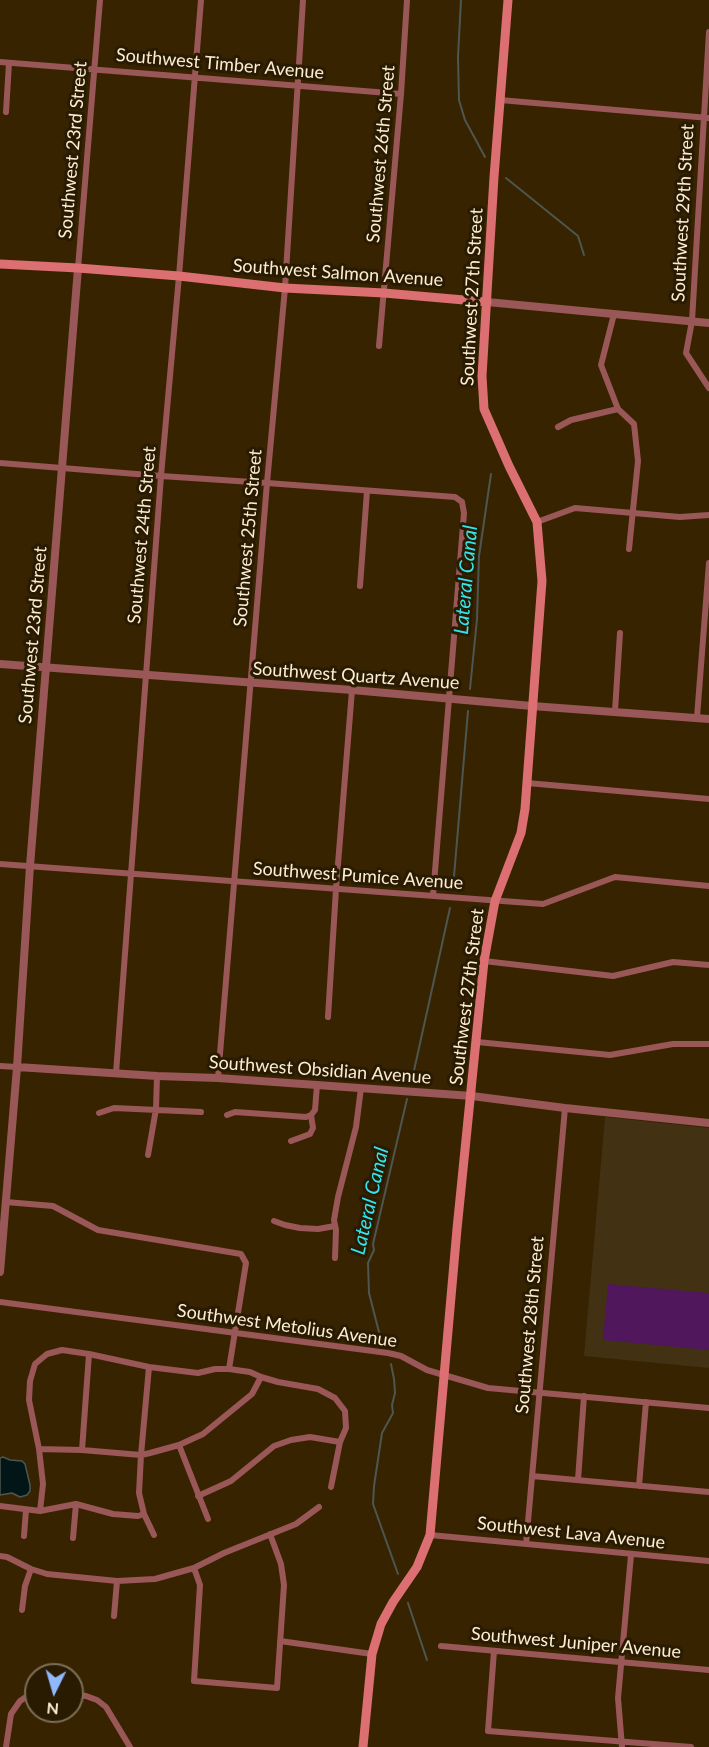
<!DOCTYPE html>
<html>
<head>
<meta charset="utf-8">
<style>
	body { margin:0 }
	#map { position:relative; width:709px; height:1747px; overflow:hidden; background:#372300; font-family:Lato,sans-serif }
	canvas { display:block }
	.north { position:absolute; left:24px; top:1663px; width:60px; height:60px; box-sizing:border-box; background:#291b02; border:2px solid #7d6f56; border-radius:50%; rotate:185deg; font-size:16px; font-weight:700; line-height:24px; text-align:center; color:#fcedd3 }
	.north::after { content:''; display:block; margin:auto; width:21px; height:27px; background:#8fb8fd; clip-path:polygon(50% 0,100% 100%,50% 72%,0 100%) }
</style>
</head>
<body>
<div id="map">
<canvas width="709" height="1747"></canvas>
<div class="north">N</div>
</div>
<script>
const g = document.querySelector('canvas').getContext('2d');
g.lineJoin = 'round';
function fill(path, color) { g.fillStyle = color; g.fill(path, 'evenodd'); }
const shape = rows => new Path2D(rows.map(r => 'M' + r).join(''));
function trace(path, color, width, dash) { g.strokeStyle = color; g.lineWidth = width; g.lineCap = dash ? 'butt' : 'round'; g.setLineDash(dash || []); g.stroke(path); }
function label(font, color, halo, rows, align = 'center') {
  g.font = font + ' Lato,sans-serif'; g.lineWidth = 6; g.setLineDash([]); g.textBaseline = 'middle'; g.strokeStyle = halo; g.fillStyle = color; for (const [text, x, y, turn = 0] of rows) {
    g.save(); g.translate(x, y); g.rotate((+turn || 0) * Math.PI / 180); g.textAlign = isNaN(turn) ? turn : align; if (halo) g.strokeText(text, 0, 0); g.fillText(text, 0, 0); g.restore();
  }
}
const built = shape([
	[605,1117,709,1128,709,1368,584,1356]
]);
const green = shape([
	[608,1284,709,1293,709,1350,603,1340]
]);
const water = shape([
	[3,1457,10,1460,22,1461,25,1464,30,1485,30,1491,27,1495,20,1497,12,1493,0,1495,0,1458,3,1457]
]);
const stream = shape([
	[461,0,458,57,459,100,465,120,485,157],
	[506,178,578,236,584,255],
	[470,689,477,619,479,556,491,474],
	[453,888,468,711],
	[411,1084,450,908],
	[382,1344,369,1293,368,1263,374,1250,373,1244,407,1099],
	[391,1364,394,1379,395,1393,392,1405,393,1413,382,1433,374,1486,373,1504,398,1574],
	[408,1603,427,1660]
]);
const minor = shape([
	[709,32,692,321,686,353,709,388],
	[0,62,401,94],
	[500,100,709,118],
	[6,112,9,63],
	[78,268,100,0],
	[614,314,601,365,618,409,634,424,638,461,629,549],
	[379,346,401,94,407,0],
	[558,427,571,420,618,409],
	[0,463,161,476,267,483,455,497,462,502,464,513,433,896],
	[537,522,575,508,680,517,709,515],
	[360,586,367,491],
	[615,711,620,633],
	[697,717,709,563],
	[527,783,709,799],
	[0,864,543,904,615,877,709,886],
	[484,961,613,976,673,962,709,965],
	[328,1017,336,889,352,690],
	[477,1042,610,1055,673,1044,709,1044],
	[0,1066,17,1067],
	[116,1073,161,476,179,276,201,0],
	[218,1078,267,483,285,288,303,0],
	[99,1113,114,1108,201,1112],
	[227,1115,235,1112,306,1117,311,1115,315,1110,317,1085],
	[291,1141,310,1134,313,1128,311,1115],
	[148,1155,156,1109,157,1076],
	[6,1202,53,1206,98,1230,241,1254,246,1263,229,1369],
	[274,1221,285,1225,300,1228,318,1229,335,1226],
	[335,1258,336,1230,334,1220,338,1197,356,1127,361,1088],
	[0,1302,388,1353,401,1356,427,1370,488,1388,709,1408],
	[149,1367,141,1455,139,1493,144,1514,154,1535],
	[179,1445,208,1519],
	[39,1449,82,1450,141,1455,150,1453,179,1445,203,1434,252,1394,261,1377],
	[82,1450,89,1354],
	[532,1476,709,1492],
	[578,1480,584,1396],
	[639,1486,646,1402],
	[198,1496,231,1481,274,1446,291,1440,310,1437,340,1442],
	[0,1506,40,1511,76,1504,113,1514,138,1516,144,1514],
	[40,1511,43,1484,39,1449,29,1400,30,1381,35,1364,47,1354,62,1350,89,1354,149,1367,198,1373,215,1369,229,1369,250,1372,261,1377,278,1382,318,1389,335,1398,345,1411,346,1428,340,1442,331,1487],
	[430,1535,709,1561],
	[24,1536,26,1510],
	[73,1538,76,1504],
	[526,1544,565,1108],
	[0,1556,7,1557,31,1569,47,1574,117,1581,155,1579,194,1568,224,1553,296,1524,319,1507],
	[194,1568,200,1585,194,1681,277,1688,284,1585,281,1564,270,1534],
	[22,1610,25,1586,31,1569],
	[114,1616,117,1581],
	[280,1641,372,1654],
	[441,1646,709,1670],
	[494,1651,488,1731,691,1747],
	[72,1694,86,1696,97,1700,106,1707,130,1747],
	[6,1747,11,1714,20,1701,29,1695,36,1693],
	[622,1747,618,1698,631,1555]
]);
const tertiary = shape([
	[487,302,709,323],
	[0,664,352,690,532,706,709,719],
	[17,1067,157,1076,218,1078,472,1096,565,1108,709,1123],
	[0,1272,17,1067,30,866,78,268]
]);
const secondary = shape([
	[0,264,78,268,179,276,285,288,384,293,487,302],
	[363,1747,372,1654,381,1624,393,1602,417,1567,430,1535,457,1229,484,961,495,901,521,833,525,809,542,581,537,522,509,466,484,409,482,376,494,177,508,0]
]);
const streetNames = [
	["Southwest Timber Avenue",220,64,5],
	["Southwest 23rd Street",73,150,-85],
	["Southwest 26th Street",381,154,-85],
	["Southwest 29th Street",683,213,-87],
	["Southwest Salmon Avenue",338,273,4],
	["Southwest 27th Street",472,297,-87],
	["Southwest 24th Street",142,535,-85],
	["Southwest 25th Street",248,538,-85],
	["Southwest 23rd Street",33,635,-85],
	["Southwest Quartz Avenue",356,676,4],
	["Southwest Pumice Avenue",358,876,4],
	["Southwest 27th Street",467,997,-83],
	["Southwest Obsidian Avenue",320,1070,4],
	["Southwest 28th Street",530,1325,-85],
	["Southwest Metolius Avenue",287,1326,8],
	["Southwest Lava Avenue",571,1533,6],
	["Southwest Juniper Avenue",576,1643,5]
];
const waterNames = [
	["Lateral Canal",466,580,-85],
	["Lateral Canal",370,1201,-77]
];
fill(built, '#423113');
fill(green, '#51175d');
fill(water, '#021618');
trace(water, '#4d5650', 1.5);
trace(stream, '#4d5650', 2);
trace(minor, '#9a5757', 6);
trace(tertiary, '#9a5757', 8);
trace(secondary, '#db6f71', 9);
label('18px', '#fcedd3', '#291b02', streetNames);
label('italic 20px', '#33e6ee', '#291b02', waterNames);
</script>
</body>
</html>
